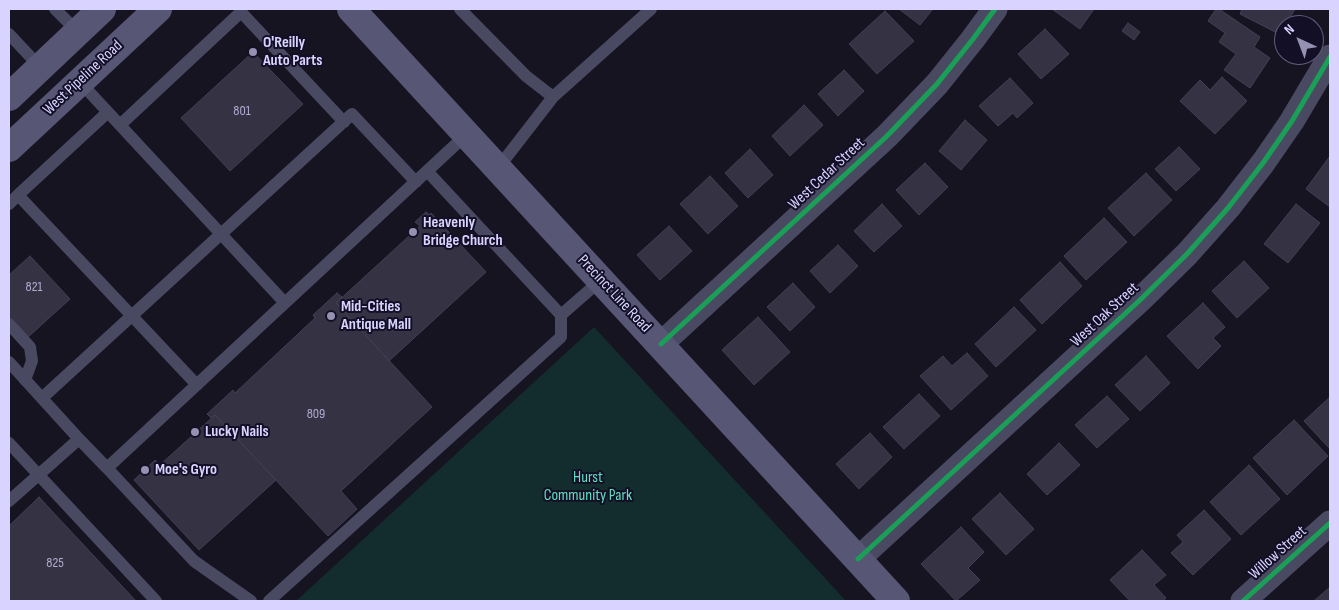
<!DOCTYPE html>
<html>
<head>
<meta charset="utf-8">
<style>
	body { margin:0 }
	#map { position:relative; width:1339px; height:610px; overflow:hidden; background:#161421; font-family:"Sofia Sans Condensed",sans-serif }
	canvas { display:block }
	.frame { position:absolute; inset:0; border:10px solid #d9d4ff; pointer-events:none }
	.north { position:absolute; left:1274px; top:15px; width:50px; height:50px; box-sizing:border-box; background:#130f26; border:1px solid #625e7d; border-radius:50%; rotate:317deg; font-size:14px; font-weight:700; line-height:20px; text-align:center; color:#d9d4ff }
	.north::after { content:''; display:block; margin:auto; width:18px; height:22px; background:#9591b1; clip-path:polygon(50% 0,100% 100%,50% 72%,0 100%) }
</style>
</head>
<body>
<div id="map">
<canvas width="1339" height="610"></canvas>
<div class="frame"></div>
<div class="north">N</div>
</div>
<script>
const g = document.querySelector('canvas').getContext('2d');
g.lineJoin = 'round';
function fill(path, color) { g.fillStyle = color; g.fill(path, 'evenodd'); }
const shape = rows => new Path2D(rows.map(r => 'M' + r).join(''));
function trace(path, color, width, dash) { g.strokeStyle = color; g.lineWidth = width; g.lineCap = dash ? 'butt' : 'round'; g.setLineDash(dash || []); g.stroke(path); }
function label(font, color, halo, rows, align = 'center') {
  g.font = font + ' "Sofia Sans Condensed",sans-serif'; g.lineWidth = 4; g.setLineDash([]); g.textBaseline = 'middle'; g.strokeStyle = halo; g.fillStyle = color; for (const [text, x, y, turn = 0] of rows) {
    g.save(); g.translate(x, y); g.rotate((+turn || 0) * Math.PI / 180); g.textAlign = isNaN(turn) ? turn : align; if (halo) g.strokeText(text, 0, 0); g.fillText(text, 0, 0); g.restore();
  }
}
const green = shape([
	[594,327,846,601,296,601]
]);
const building = shape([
	[899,9,933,9,920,25,899,9],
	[1052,9,1094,9,1080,29,1052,9],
	[1216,9,1219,9,1260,37,1254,47,1270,58,1250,88,1224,70,1236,54,1219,42,1225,33,1208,21,1216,9],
	[1242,9,1295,9,1286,25,1284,25,1281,35,1240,14,1242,9],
	[885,11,914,41,877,74,849,44,885,11],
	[1128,23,1140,32,1134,40,1122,31,1128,23],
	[1045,29,1069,54,1041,79,1018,54,1045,29],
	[253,52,303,104,230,171,181,118,253,52],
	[844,70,864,91,838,116,818,94,844,70],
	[1222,77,1247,101,1215,134,1180,101,1200,80,1210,90,1222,77],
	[1010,78,1033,103,1017,118,1013,113,998,126,979,106,1010,78],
	[804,105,823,125,790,156,772,136,804,105],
	[965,120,987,140,961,170,939,151,965,120],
	[1179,147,1200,169,1176,191,1155,169,1179,147],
	[750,149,773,175,748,198,725,173,750,149],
	[1330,156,1330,207,1306,189,1330,156],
	[925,163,948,187,919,215,896,190,925,163],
	[1146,173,1172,200,1134,236,1108,208,1146,173],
	[710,176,738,206,708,234,680,204,710,176],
	[882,204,902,226,874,252,854,231,882,204],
	[1296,204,1320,223,1288,263,1264,244,1296,204],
	[426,212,430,215,431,213,486,272,389,361,336,303,420,226,415,222,426,212],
	[1104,218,1127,242,1086,280,1064,256,1104,218],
	[669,226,692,251,660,280,637,255,669,226],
	[838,245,858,266,830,293,810,271,838,245],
	[30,256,70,299,27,338,9,318,9,275,30,256],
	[1244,261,1269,288,1237,318,1212,291,1244,261],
	[1060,262,1082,286,1042,324,1020,300,1060,262],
	[793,283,815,307,790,331,767,307,793,283],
	[337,293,342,297,336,303,432,407,341,491,357,509,328,536,215,415,211,418,207,414,233,390,235,393,315,318,313,315,337,293],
	[1203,303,1225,327,1213,338,1221,346,1198,369,1167,336,1203,303],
	[1014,307,1036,330,996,367,975,344,1014,307],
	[758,317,790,352,754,385,722,350,758,317],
	[967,353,988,376,951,410,920,376,943,356,952,366,967,353],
	[1146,356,1170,383,1140,411,1115,385,1146,356],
	[919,394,940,416,904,449,883,427,919,394],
	[1107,396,1129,419,1097,448,1075,425,1107,396],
	[1330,397,1330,449,1304,421,1330,397],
	[215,415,276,480,199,550,134,480,155,460,160,465,215,415],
	[1294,420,1328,456,1287,495,1253,458,1294,420],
	[870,433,892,457,859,489,836,464,870,433],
	[1059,443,1080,465,1047,495,1027,474,1059,443],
	[1249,465,1280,499,1241,535,1210,502,1249,465],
	[1000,493,1034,529,1006,555,972,519,1000,493],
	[39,497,50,509,136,601,9,601,9,526,39,497],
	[1204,510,1231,539,1193,575,1171,553,1183,542,1177,535,1204,510],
	[961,527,984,552,968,568,980,580,956,601,921,564,961,527],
	[1142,550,1166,575,1154,585,1166,598,1163,601,1130,601,1110,580,1142,550],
	[1330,587,1330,601,1314,601,1330,587]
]);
const service = shape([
	[55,9,77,31],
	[460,9,526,76,553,97],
	[9,34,40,67],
	[80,82,285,303],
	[108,112,18,195,197,385],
	[120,125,241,12,344,122],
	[498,168,553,97,651,9],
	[427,171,561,315,601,280],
	[9,204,18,195],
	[9,324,30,347,32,361,25,380],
	[9,362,79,439,9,501],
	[42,398,352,114,416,182],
	[79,439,107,468,467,134],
	[9,443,156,601],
	[107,468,194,561,251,601],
	[269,601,561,337,561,315]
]);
const minor = shape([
	[661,344,887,136,937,84,973,39,995,9],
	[858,559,1140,300,1187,254,1228,208,1263,163,1292,121,1330,57],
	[1243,601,1330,523]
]);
const secondary = shape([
	[351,9,896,601],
	[9,97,102,9],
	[9,148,158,9]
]);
const cycleway = shape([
	[661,344,887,136,937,84,973,39,995,9],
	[858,559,1140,300,1187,254,1228,208,1263,163,1292,121,1330,57],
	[1243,601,1330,523]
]);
const markers = [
	[253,52,5,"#9591b1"],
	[413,232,5,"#9591b1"],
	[331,316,5,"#9591b1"],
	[195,432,5,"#9591b1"],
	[145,470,5,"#9591b1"]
];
const numberNames = [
	["801",242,111],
	["821",34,287],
	["809",316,414],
	["825",55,563]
];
const poiNames = [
	["O'Reilly",263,43],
	["Auto Parts",263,61],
	["Heavenly",423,223],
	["Bridge Church",423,241],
	["Mid-Cities",341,307],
	["Antique Mall",341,325],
	["Lucky Nails",205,432],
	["Moe's Gyro",155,470]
];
const streetNames = [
	["West Pipeline Road",83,78,-43],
	["West Cedar Street",827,174,-43],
	["Precinct Line Road",614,294,47],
	["West Oak Street",1105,315,-43],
	["Willow Street",1278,553,-42]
];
const parkNames = [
	["Hurst",588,478],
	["Community Park",588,496]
];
fill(green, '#132c2d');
fill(building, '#343243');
trace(building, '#433f54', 1);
trace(service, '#4a4962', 12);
trace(minor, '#4a4962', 25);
trace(secondary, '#575674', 28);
trace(cycleway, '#1a9f57', 5);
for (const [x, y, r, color] of markers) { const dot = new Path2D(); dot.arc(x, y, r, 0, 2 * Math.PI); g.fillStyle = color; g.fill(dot); trace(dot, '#130f26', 2); }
label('14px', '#b0acd0', null, numberNames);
label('bold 16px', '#d9d4ff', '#130f26', poiNames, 'left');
label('16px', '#d9d4ff', '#130f26', streetNames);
label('16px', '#5fe0c0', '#130f26', parkNames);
</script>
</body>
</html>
